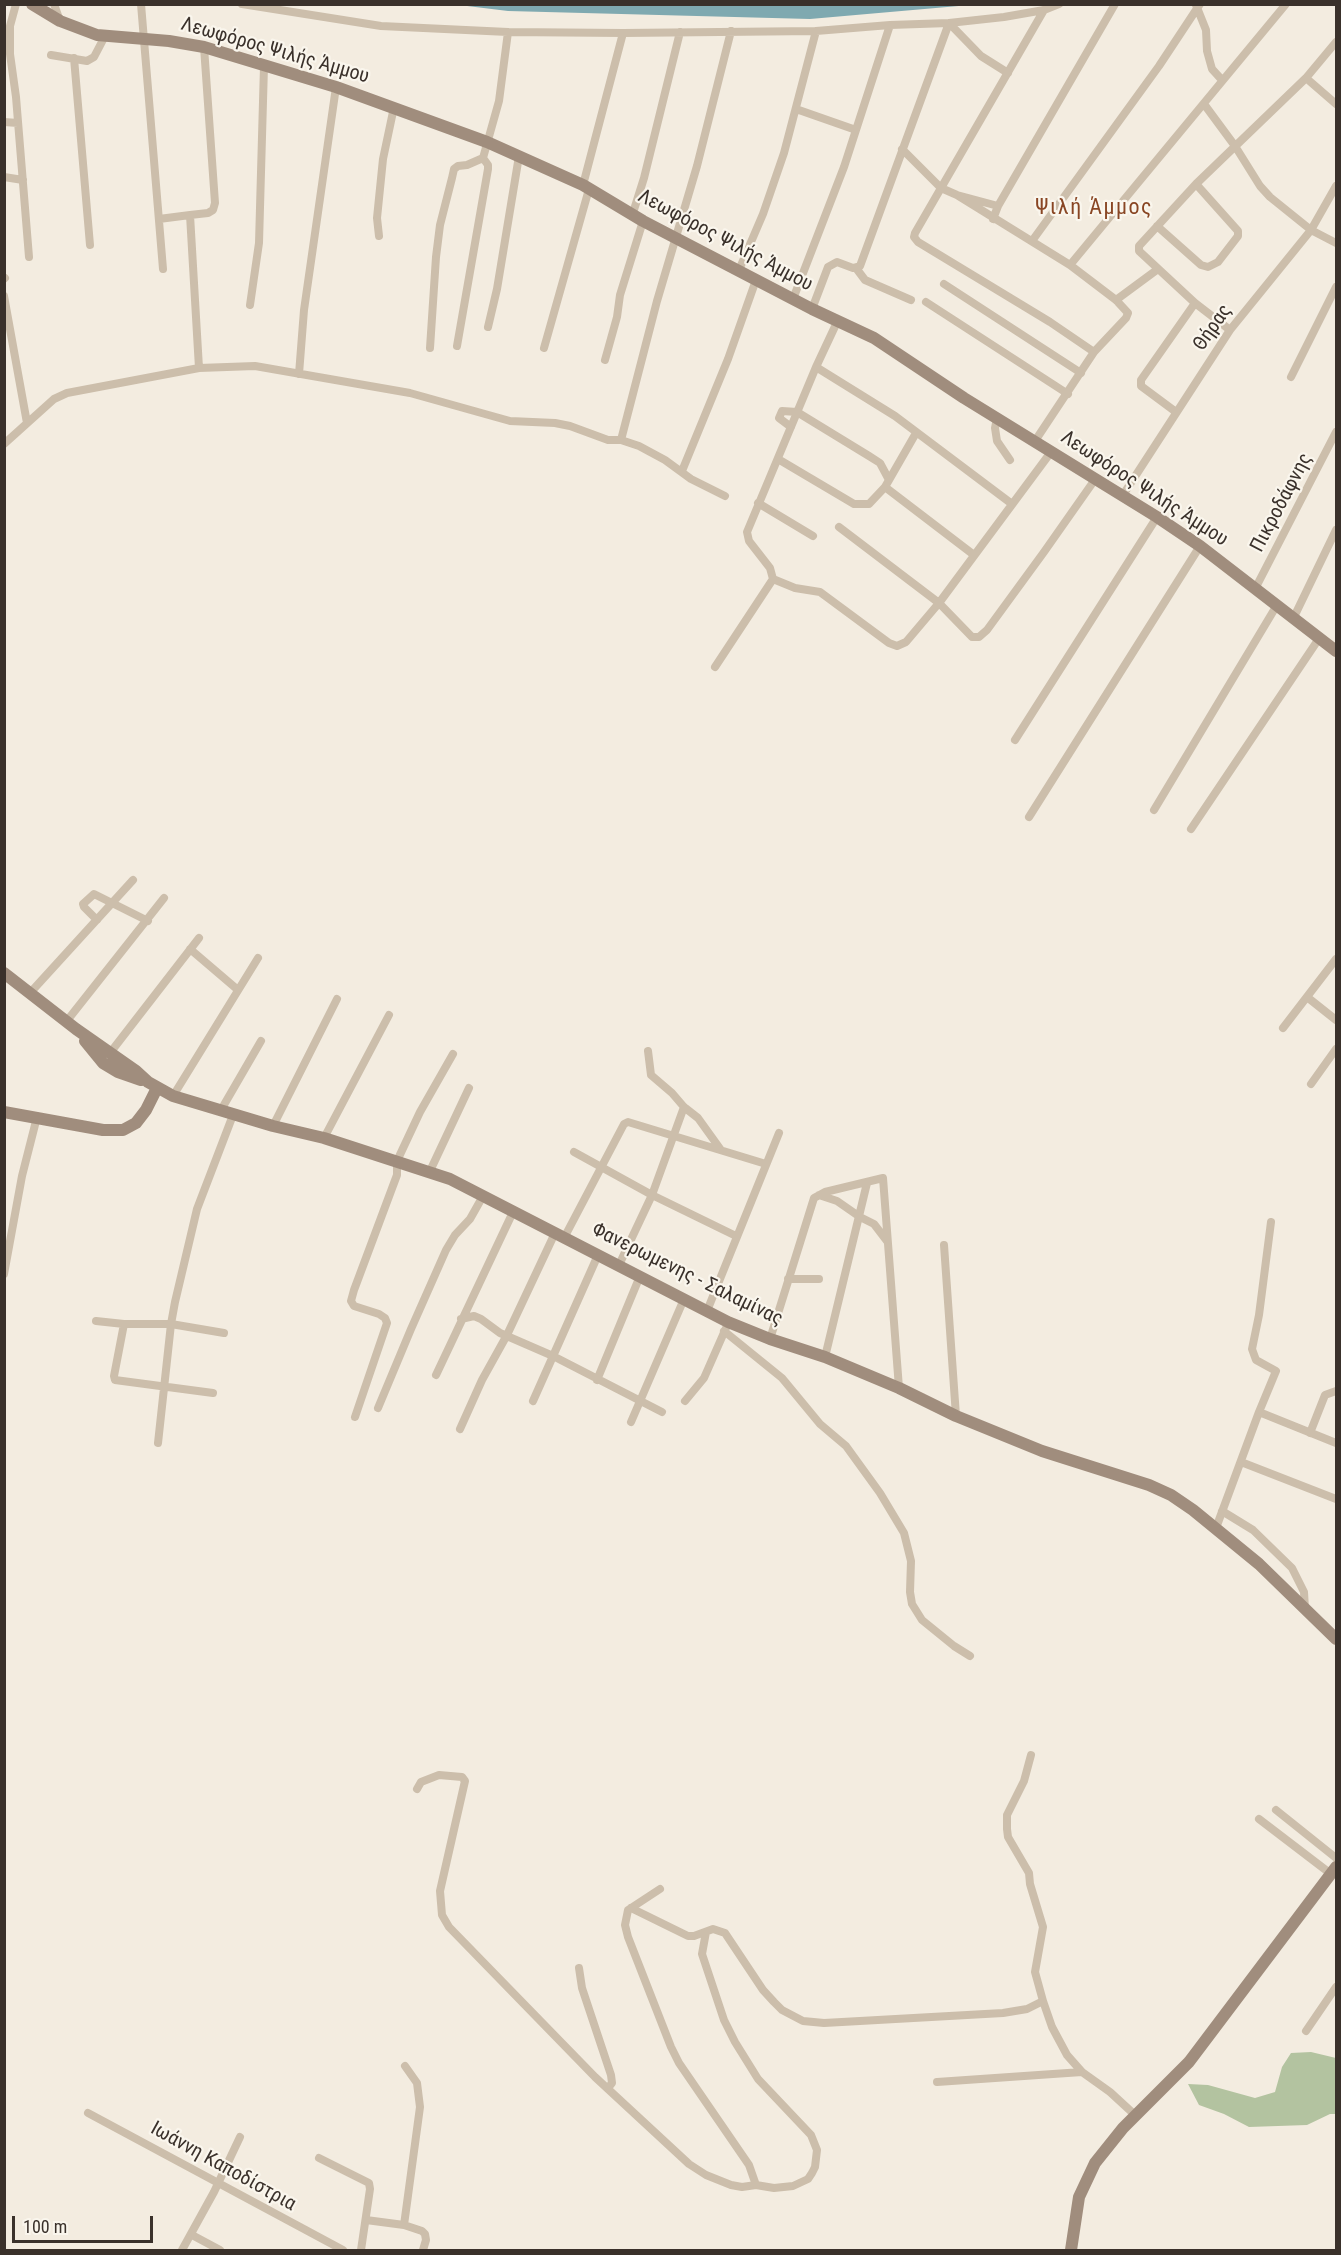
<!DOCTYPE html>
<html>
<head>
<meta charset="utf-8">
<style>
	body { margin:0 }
	#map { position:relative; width:1341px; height:2255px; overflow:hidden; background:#f3ece0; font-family:"Roboto Condensed",sans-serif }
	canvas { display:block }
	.frame { position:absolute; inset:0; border:6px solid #3a312b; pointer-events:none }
	.scale { position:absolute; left:12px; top:2216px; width:141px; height:27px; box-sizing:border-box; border:3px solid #3a312b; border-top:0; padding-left:8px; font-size:18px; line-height:21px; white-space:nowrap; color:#3a312b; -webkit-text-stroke:4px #faf6ed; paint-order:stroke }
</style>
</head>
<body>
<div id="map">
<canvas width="1341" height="2255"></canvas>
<div class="frame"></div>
<div class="scale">100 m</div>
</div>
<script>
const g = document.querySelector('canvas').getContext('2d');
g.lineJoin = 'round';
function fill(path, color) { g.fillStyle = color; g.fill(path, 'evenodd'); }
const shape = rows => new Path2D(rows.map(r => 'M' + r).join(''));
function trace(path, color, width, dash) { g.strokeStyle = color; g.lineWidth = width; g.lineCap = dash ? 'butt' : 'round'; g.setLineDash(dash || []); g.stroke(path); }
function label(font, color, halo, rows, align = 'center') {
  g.font = font + ' "Roboto Condensed",sans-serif'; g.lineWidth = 4.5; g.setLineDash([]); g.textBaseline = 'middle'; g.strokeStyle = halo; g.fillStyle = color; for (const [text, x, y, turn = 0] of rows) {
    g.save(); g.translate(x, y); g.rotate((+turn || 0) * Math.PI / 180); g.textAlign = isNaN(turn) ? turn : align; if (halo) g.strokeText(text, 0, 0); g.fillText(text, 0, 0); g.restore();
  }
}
const green = shape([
	[1311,2052,1336,2058,1336,2114,1330,2114,1307,2125,1249,2127,1224,2114,1199,2105,1188,2084,1208,2085,1255,2098,1275,2092,1282,2067,1291,2053]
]);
const water = shape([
	[459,5,459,4,970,5,810,19,508,11]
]);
const street = shape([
	[16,4,10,26,10,54,16,97,29,257],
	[54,4,60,21],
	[141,4,163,269],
	[242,4,381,26,508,32,623,33,816,31,890,25,949,23,1004,17,1044,10,1059,4],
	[1196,5,1206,30,1207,51,1212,69,1222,80],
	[1044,10,915,233,914,237,918,242,1050,322,1094,352],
	[51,55,87,61,94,57,105,36],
	[74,58,90,245],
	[1306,78,1336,104],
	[1204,104,1235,146,1260,186,1270,197,1311,230,1336,243],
	[796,109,856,130],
	[4,122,18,123],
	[902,149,941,188,957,195,998,206],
	[4,177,23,180],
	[583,185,623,33],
	[957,195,1070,265,1116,300,1128,313,1126,318,1094,352,1035,441],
	[190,215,208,213,213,210,215,203,204,47],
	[632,216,644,178,680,32],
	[159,219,190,215,199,368],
	[993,219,998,206,1115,4],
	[1157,226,1201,265,1208,267,1218,262,1238,236,1238,231,1196,184],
	[379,236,377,218,383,159,394,107],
	[1032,241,1159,66,1200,4],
	[1070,265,1286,4],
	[856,268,865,280,911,300],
	[739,270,763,214,784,153,816,31],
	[4,279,5,278],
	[944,284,1081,373],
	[4,296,27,423],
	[793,299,844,167,890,25],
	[1116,300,1158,269],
	[926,302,1068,394],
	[250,305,259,243,264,66],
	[812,309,828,267,837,262,853,268,860,266,949,23,981,56,1008,73],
	[488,327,497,289,519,156],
	[1230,330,1195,303,1139,251,1139,246,1196,184,1306,78,1336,42],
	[457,346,488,169,488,165,483,158],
	[430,348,436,257,440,225,452,178,454,169,458,166,467,165,483,158,499,101,508,32],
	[544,348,589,189],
	[605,360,617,317,620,295,643,221],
	[816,367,895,416,1012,504],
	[299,374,304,310,336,87],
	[1291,377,1336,287],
	[1176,412,1141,386,1141,380,1195,303],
	[997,418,995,428,997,441,1010,460],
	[791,427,779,418,782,411,797,412,869,456,880,463,888,478],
	[621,440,657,301,697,166,731,31],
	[4,444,54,399,67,393,199,368,255,366,410,393,510,421,555,423,570,426,608,440,621,440,639,446,665,460,691,479,725,496],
	[778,459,854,504,869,504,885,487,916,433],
	[682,471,728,359,756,280],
	[885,487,974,555],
	[1123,495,1230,330,1311,230,1336,186],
	[758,503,813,536],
	[839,527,939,603,972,637,979,637,987,630,1044,552,1096,478],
	[773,579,795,588,820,592,889,643,897,646,906,642,939,603,1051,452],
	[1255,589,1336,432],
	[1294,617,1336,530],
	[715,667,773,579,770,568,749,541,747,532,816,367,838,320],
	[1015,740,1157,517],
	[1154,810,1277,605],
	[1029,817,1200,546],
	[1191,829,1320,637],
	[97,920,84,907,83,904,94,894,148,921],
	[190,949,238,990],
	[30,993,133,880],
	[1307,997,1336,1020],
	[66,1022,164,898],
	[1283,1028,1336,959],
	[648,1051,651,1075,672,1093,684,1107,698,1118,721,1150],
	[110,1053,199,938],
	[1311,1084,1336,1049],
	[173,1096,258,958],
	[221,1110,261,1041],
	[273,1126,337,999],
	[324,1138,389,1015],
	[574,1152,652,1195,736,1236],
	[430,1171,469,1088],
	[819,1195,837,1201,860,1217,874,1224,887,1241],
	[564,1238,624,1124,628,1122,766,1164],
	[944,1245,956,1416],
	[619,1265,652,1195,684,1107],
	[4,1274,22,1176,37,1117],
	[788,1279,819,1279],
	[707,1311,779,1133],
	[461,1319,474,1316,481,1319,500,1333,553,1356,662,1412],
	[96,1321,124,1324,171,1324,224,1333],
	[124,1324,114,1376,115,1380,213,1393],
	[724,1331,782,1378,820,1424,846,1446,880,1493,904,1533,911,1561,910,1592,912,1604,922,1620,954,1646,970,1656],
	[770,1339,814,1198,825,1192,883,1178,899,1388],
	[825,1357,867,1183],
	[436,1375,513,1212],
	[597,1380,640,1276],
	[533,1401,598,1255],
	[685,1401,704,1378,726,1328],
	[378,1408,411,1329,446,1250,455,1235,470,1219,483,1196],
	[1259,1412,1336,1443],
	[355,1417,387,1323,385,1318,379,1314,354,1306,351,1301,354,1290,397,1175,397,1161,420,1112,453,1054],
	[631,1422,684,1299],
	[460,1429,482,1380,507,1335,555,1233],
	[1310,1433,1325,1395,1336,1391],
	[158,1443,171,1324,175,1302,197,1209,233,1115],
	[1241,1462,1336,1499],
	[1222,1511,1253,1530,1292,1568,1304,1592,1305,1609],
	[1216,1528,1259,1412,1276,1371,1256,1360,1252,1349,1259,1315,1271,1222],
	[1031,1755,1024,1781,1007,1815,1007,1829,1008,1837,1029,1873,1030,1884,1043,1927,1035,1972,1043,2001],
	[417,1789,421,1782,439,1775,462,1777,465,1781,440,1891,442,1915,449,1927,595,2077,689,2164,706,2175,731,2185,742,2187,756,2185,774,2188,793,2186,808,2179,812,2173,815,2167,817,2150,811,2135,758,2079,735,2042,724,2020,702,1954,706,1932],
	[1276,1810,1336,1858],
	[1259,1819,1331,1874],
	[660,1889,628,1910,625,1925,628,1937,671,2047,679,2063,749,2165,756,2185],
	[631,1908,688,1936,694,1936,713,1929,725,1933,763,1990,774,2002,782,2010,803,2021,824,2023,1003,2013,1027,2009,1043,2001,1052,2027,1067,2055,1082,2072,1110,2092,1135,2115],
	[579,1968,582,1988,611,2075,612,2083,608,2088],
	[1306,2031,1336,1987],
	[937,2082,1082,2072],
	[88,2113,343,2250],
	[319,2158,369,2183,370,2189,361,2250],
	[366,2220,404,2225,422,2231,425,2234,426,2240,423,2250],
	[404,2225,420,2107,417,2083,405,2066],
	[192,2235,220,2250],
	[182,2250,214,2192,240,2137]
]);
const secondary = shape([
	[32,4,60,21,97,35,169,41,204,47,336,87,487,142,583,185,643,221,812,309,874,338,964,398,1157,517,1200,546,1336,651],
	[4,973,76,1029,136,1071,148,1082,173,1096,273,1126,324,1138,450,1179,728,1322,770,1339,825,1357,899,1388,956,1416,1042,1451,1149,1485,1171,1495,1193,1510,1259,1564,1336,1639],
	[85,1041,103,1063,118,1072,141,1080],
	[4,1112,103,1130,123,1130,136,1123,146,1110,157,1088],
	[1071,2250,1079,2197,1095,2163,1123,2128,1189,2062,1336,1867]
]);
const streetNames = [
	["Λεωφόρος Ψιλής Άμμου",275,51,16],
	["Λεωφόρος Ψιλής Άμμου",725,241,28],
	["Θήρας",1213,328,-55],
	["Λεωφόρος Ψιλής Άμμου",1144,489,33],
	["Πικροδάφνης",1282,503,-62],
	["Φανερωμενης - Σαλαμίνας",687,1275,26],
	["Ιωάννη Καποδίστρια",223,2167,29]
];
const quarterNames = [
	["Ψιλή Άμμος",1094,208]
];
fill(green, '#b3c3a0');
fill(water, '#7fa9b0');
trace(street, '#ccbeab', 8);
trace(secondary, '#a08d7d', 12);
label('20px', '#3a312b', '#faf6ed', streetNames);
g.letterSpacing = '1.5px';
label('22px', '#894624', '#faf6ed', quarterNames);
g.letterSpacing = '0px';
</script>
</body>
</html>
